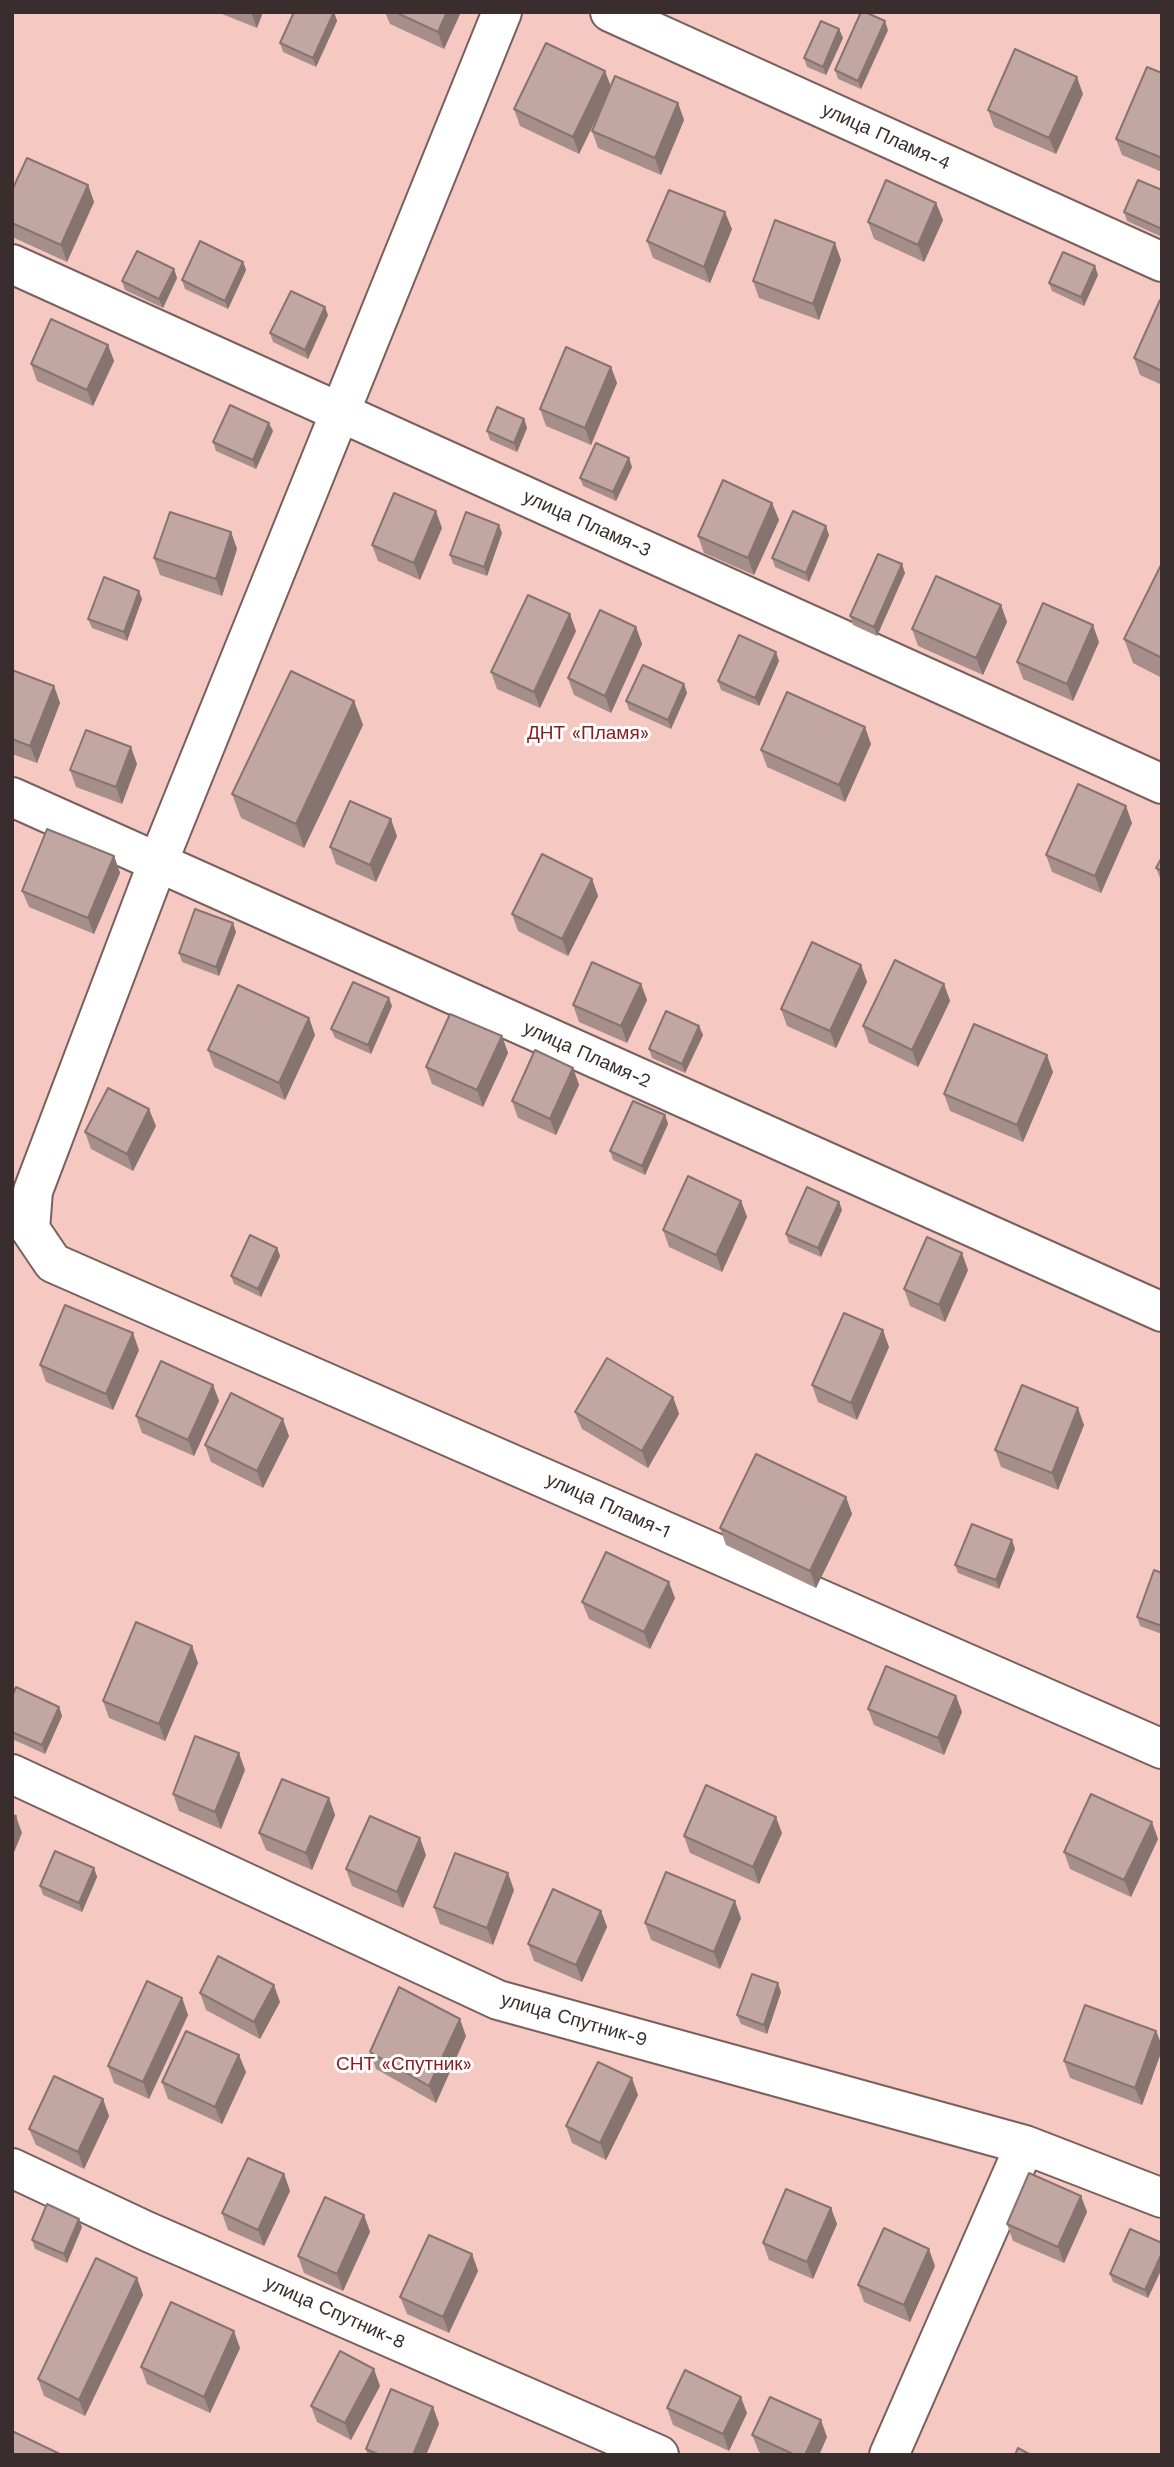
<!DOCTYPE html>
<html>
<head>
<meta charset="utf-8">
<style>
	body { margin:0 }
	#map { position:relative; width:1174px; height:2467px; overflow:hidden; background:#fde5e2; font-family:"Work Sans",sans-serif }
	canvas { display:block }
	.frame { position:absolute; inset:0; border:14px solid #392e2d; pointer-events:none }
</style>
</head>
<body>
<div id="map">
<canvas width="1174" height="2467"></canvas>
<div class="frame"></div>
</div>
<script>
const g = document.querySelector('canvas').getContext('2d');
g.lineJoin = 'round';
function fill(path, color) { g.fillStyle = color; g.fill(path, 'evenodd'); }
const shape = rows => new Path2D(rows.map(r => 'M' + r).join(''));
function trace(path, color, width, dash) { g.strokeStyle = color; g.lineWidth = width; g.lineCap = dash ? 'butt' : 'round'; g.setLineDash(dash || []); g.stroke(path); }
function label(font, color, halo, rows, align = 'center') {
  g.font = font + ' "Work Sans",sans-serif'; g.lineWidth = 6; g.setLineDash([]); g.textBaseline = 'middle'; g.strokeStyle = halo; g.fillStyle = color; for (const [text, x, y, turn = 0] of rows) {
    g.save(); g.translate(x, y); g.rotate((+turn || 0) * Math.PI / 180); g.textAlign = isNaN(turn) ? turn : align; if (halo) g.strokeText(text, 0, 0); g.fillText(text, 0, 0); g.restore();
  }
}
const green = shape([
	[12,12,1162,12,1162,2455,12,2455]
]);
const minor = shape([
	[502,12,158,862,33,1191,30,1229,53,1263,1162,1749],
	[610,12,1162,262],
	[12,264,1162,784],
	[12,797,1162,1312],
	[12,1774,498,2000,1025,2145,1162,2198],
	[12,2168,146,2231,659,2455],
	[889,2455,1025,2145]
]);
const wall = shape([
	[217,12,263,12,257,28],
	[334,12,337,21,316,67,283,52,280,43],
	[385,12,461,12,444,49,390,24],
	[839,29,843,38,826,75,807,67,804,58],
	[888,30,861,89,838,79,835,70],
	[605,71,611,86,678,103,684,120,661,175,598,148,592,131,601,109,579,154,520,126,514,109],
	[1162,73,1162,172,1122,155,1116,139],
	[1083,94,1056,154,994,127,988,110],
	[88,185,94,202,67,262,12,237,12,190],
	[1162,190,1162,237,1127,221,1124,212],
	[936,203,943,220,924,262,874,239,868,222],
	[732,229,710,283,653,258,647,241],
	[841,260,819,320,759,298,753,281],
	[243,262,246,270,228,309,185,289,182,280],
	[174,269,177,278,163,308,125,290,122,281],
	[1098,275,1084,306,1052,291,1049,283],
	[1162,301,1162,385,1140,375,1134,358],
	[328,315,308,359,273,342,270,333],
	[108,345,114,361,93,406,37,381,31,364],
	[611,367,617,383,591,445,546,426,540,409],
	[524,419,527,428,517,452,490,440,487,431],
	[273,431,256,469,216,451,213,442],
	[632,467,616,501,583,486,580,478],
	[772,503,779,520,754,575,704,553,698,536],
	[442,528,420,580,378,561,372,545],
	[231,532,237,549,222,596,160,575,154,558],
	[502,533,487,576,453,564,450,555],
	[829,535,809,582,775,567,772,558],
	[1162,563,1162,678,1133,663,1124,639],
	[905,573,877,636,853,625,850,616],
	[142,599,127,641,92,628,88,619],
	[1001,605,1007,622,983,675,918,646,912,629],
	[636,627,642,644,611,713,574,695,568,678],
	[576,631,540,708,497,689,491,672],
	[1099,642,1073,701,1023,679,1017,662],
	[779,661,759,706,721,690,718,681],
	[12,670,54,686,60,703,37,763,12,754],
	[684,684,687,693,671,729,629,710,626,701],
	[354,701,363,725,304,848,241,818,232,794],
	[871,744,845,802,767,767,761,750],
	[137,764,122,804,76,787,70,770],
	[1132,823,1101,893,1052,872,1046,855],
	[397,836,376,882,336,864,330,847],
	[114,856,120,873,94,934,29,907,22,891],
	[1162,857,1162,883,1156,868],
	[592,879,598,896,568,956,518,931,512,914],
	[236,932,219,976,182,962,179,953],
	[861,965,867,982,836,1048,787,1026,781,1009],
	[641,984,647,1000,627,1043,579,1022,573,1005],
	[944,984,950,1001,918,1067,869,1043,863,1026],
	[392,1006,371,1054,335,1038,331,1029],
	[309,1018,315,1035,285,1100,214,1067,208,1050],
	[699,1026,703,1035,685,1073,652,1058,649,1049],
	[502,1036,508,1053,483,1107,432,1084,426,1067],
	[573,1068,579,1085,556,1135,518,1118,512,1101],
	[1053,1072,1023,1142,950,1111,944,1094],
	[665,1115,668,1124,645,1175,613,1160,610,1151],
	[156,1126,133,1171,91,1149,85,1132],
	[741,1201,747,1217,722,1272,669,1247,663,1230],
	[839,1202,842,1210,821,1257,789,1243,786,1234],
	[277,1248,280,1256,261,1297,234,1284,231,1276],
	[968,1270,945,1322,910,1306,904,1289],
	[889,1347,857,1420,818,1402,812,1385],
	[139,1350,113,1410,46,1382,40,1365],
	[213,1385,219,1401,194,1456,142,1433,136,1416],
	[673,1397,679,1414,648,1468,582,1429,575,1412],
	[1084,1425,1058,1490,1001,1467,995,1450],
	[289,1436,263,1488,211,1462,205,1445],
	[846,1497,852,1514,816,1588,726,1545,720,1528],
	[1015,1549,999,1589,958,1573,955,1565],
	[1162,1573,1162,1634,1140,1626,1137,1617],
	[675,1598,650,1649,589,1619,582,1602],
	[192,1646,198,1663,165,1741,109,1718,103,1701],
	[12,1696,59,1707,62,1716,45,1754,12,1739],
	[956,1696,962,1712,944,1755,874,1725,868,1709],
	[245,1770,221,1829,179,1811,173,1794],
	[329,1798,335,1815,312,1870,266,1850,259,1833],
	[782,1833,759,1884,690,1853,684,1836],
	[1158,1839,1131,1897,1070,1869,1064,1852],
	[426,1855,403,1908,352,1886,346,1869],
	[94,1868,97,1877,82,1912,43,1895,40,1886],
	[514,1890,493,1945,440,1924,434,1907],
	[601,1911,607,1927,582,1982,534,1961,528,1944],
	[741,1918,720,1969,651,1940,645,1923],
	[781,1992,767,2034,741,2024,737,2015],
	[200,1993,280,2002,260,2039,206,2010],
	[182,1998,188,2015,149,2099,114,2083,108,2066],
	[1156,2031,1162,2046,1162,2050,1142,2105,1070,2078,1064,2061],
	[466,2036,436,2103,376,2069,370,2052],
	[246,2072,222,2124,168,2099,162,2082],
	[638,2095,606,2160,572,2143,566,2126],
	[103,2099,109,2116,84,2169,36,2145,29,2129],
	[284,2174,290,2191,264,2246,228,2230,222,2213],
	[1081,2196,1087,2212,1064,2263,1013,2241,1007,2224],
	[831,2208,837,2224,813,2279,769,2260,763,2243],
	[364,2215,370,2232,343,2291,304,2273,298,2256],
	[82,2227,67,2263,35,2249,32,2240],
	[1162,2243,1162,2268,1148,2298,1113,2282,1110,2274],
	[472,2254,478,2271,449,2333,407,2314,400,2297],
	[935,2266,910,2322,864,2302,858,2285],
	[137,2278,143,2295,85,2416,44,2396,38,2379],
	[240,2348,210,2413,147,2384,141,2367],
	[380,2386,351,2440,317,2422,311,2406],
	[433,2407,439,2424,426,2455,368,2455,366,2449],
	[667,2408,747,2413,729,2451,673,2425],
	[752,2435,827,2437,819,2455,765,2455,759,2452]
]);
const shadedWall = shape([
	[251,12,263,12,257,28],
	[334,12,337,21,316,67,313,58],
	[447,12,461,12,444,49,438,32],
	[885,21,888,30,861,89,858,81],
	[839,29,843,38,826,75,823,67],
	[605,71,611,88,579,154,573,137],
	[1077,77,1083,94,1056,154,1049,138],
	[678,103,684,120,661,175,655,158],
	[88,185,94,202,67,262,61,245],
	[936,203,943,220,924,262,918,245],
	[725,212,732,229,710,283,704,267],
	[835,243,841,260,819,320,813,304],
	[243,262,246,270,228,309,225,301],
	[1095,266,1098,275,1084,306,1081,297],
	[174,269,177,278,163,308,159,299],
	[325,307,328,315,308,359,305,350],
	[108,345,114,361,93,406,87,390],
	[611,367,617,383,591,445,585,428],
	[524,419,527,428,517,452,514,443],
	[269,423,273,431,256,469,253,460],
	[629,458,632,467,616,501,613,492],
	[772,503,779,520,754,575,748,558],
	[436,511,442,528,420,580,414,563],
	[499,525,502,533,487,576,484,567],
	[826,526,829,535,809,582,806,573],
	[231,532,237,549,222,596,216,579],
	[902,564,905,573,877,636,874,627],
	[139,591,142,599,127,641,124,632],
	[1001,605,1007,622,983,675,976,658],
	[570,614,576,631,540,708,534,692],
	[1093,625,1099,642,1073,701,1067,684],
	[636,627,642,644,611,713,605,696],
	[776,652,779,661,759,706,755,698],
	[684,684,687,693,671,729,668,720],
	[54,686,60,703,37,763,30,746],
	[354,701,363,725,304,848,296,824],
	[865,727,871,744,845,802,839,785],
	[131,747,137,764,122,804,116,787],
	[1126,806,1132,823,1101,893,1095,876],
	[391,819,397,836,376,882,370,865],
	[114,856,120,873,94,934,88,918],
	[592,879,598,896,568,956,562,939],
	[233,923,236,932,219,976,216,967],
	[861,965,867,982,836,1048,830,1031],
	[641,984,647,1000,627,1043,621,1026],
	[944,984,950,1001,918,1067,912,1050],
	[389,998,392,1006,371,1054,368,1045],
	[309,1018,315,1035,285,1100,279,1083],
	[699,1026,703,1035,685,1073,682,1064],
	[502,1036,508,1053,483,1107,477,1090],
	[1047,1055,1053,1072,1023,1142,1017,1125],
	[573,1068,579,1085,556,1135,550,1119],
	[149,1109,156,1126,133,1171,127,1154],
	[665,1115,668,1124,645,1175,642,1166],
	[741,1201,747,1217,722,1272,716,1255],
	[839,1202,842,1210,821,1257,818,1248],
	[277,1248,280,1256,261,1297,258,1289],
	[962,1253,968,1270,945,1322,939,1305],
	[883,1330,889,1347,857,1420,851,1403],
	[133,1333,139,1350,113,1410,106,1394],
	[213,1385,219,1401,194,1456,188,1440],
	[673,1397,679,1414,648,1468,642,1451],
	[1078,1408,1084,1425,1058,1490,1052,1473],
	[283,1419,289,1436,263,1488,257,1471],
	[846,1497,852,1514,816,1588,810,1571],
	[1012,1540,1015,1549,999,1589,996,1580],
	[669,1582,675,1598,650,1649,644,1632],
	[192,1646,198,1663,165,1741,159,1724],
	[956,1696,962,1712,944,1755,938,1738],
	[59,1707,62,1716,45,1754,42,1745],
	[239,1753,245,1770,221,1829,215,1812],
	[329,1798,335,1815,312,1870,306,1853],
	[16,1816,22,1833,12,1857,12,1825],
	[776,1817,782,1833,759,1884,753,1867],
	[1152,1822,1158,1839,1131,1897,1124,1880],
	[420,1838,426,1855,403,1908,397,1892],
	[94,1868,97,1877,82,1912,79,1903],
	[508,1873,514,1890,493,1945,487,1928],
	[735,1901,741,1918,720,1969,714,1952],
	[601,1911,607,1927,582,1982,576,1965],
	[778,1983,781,1992,767,2034,764,2025],
	[274,1985,280,2002,260,2039,254,2022],
	[182,1998,188,2015,149,2099,143,2082],
	[460,2019,466,2036,436,2103,429,2086],
	[1156,2031,1162,2046,1162,2050,1142,2105,1135,2088],
	[239,2055,246,2072,222,2124,215,2107],
	[632,2078,638,2095,606,2160,600,2143],
	[103,2099,109,2116,84,2169,78,2152],
	[284,2174,290,2191,264,2246,258,2230],
	[1081,2196,1087,2212,1064,2263,1058,2247],
	[831,2208,837,2224,813,2279,807,2262],
	[364,2215,370,2232,343,2291,337,2274],
	[79,2219,82,2227,67,2263,64,2254],
	[929,2249,935,2266,910,2322,904,2305],
	[1162,2253,1162,2268,1148,2298,1145,2290],
	[472,2254,478,2271,449,2333,443,2317],
	[137,2278,143,2295,85,2416,79,2400],
	[234,2331,240,2348,210,2413,204,2397],
	[374,2369,380,2386,351,2440,345,2423],
	[741,2397,747,2413,729,2451,723,2434],
	[433,2407,439,2424,426,2455,413,2455],
	[821,2420,827,2437,819,2455,805,2455]
]);
const building = shape([
	[294,12,334,12,313,58,280,43,294,12],
	[395,12,447,12,438,32,395,12],
	[861,12,865,12,885,21,858,81,835,70,861,12],
	[821,21,839,29,823,67,804,58,821,21],
	[546,43,605,71,573,137,514,109,546,43],
	[1015,49,1077,77,1049,138,988,110,1015,49],
	[1147,67,1162,73,1162,158,1116,139,1147,67],
	[615,76,678,103,655,158,592,131,615,76],
	[27,158,88,185,61,245,12,223,12,190,27,158],
	[886,180,936,203,918,245,868,222,886,180],
	[1138,180,1162,190,1162,229,1124,212,1138,180],
	[669,190,725,212,704,267,647,241,669,190],
	[775,220,835,243,813,304,753,281,775,220],
	[200,241,243,262,225,301,182,280,200,241],
	[137,251,174,269,159,299,122,281,137,251],
	[1063,252,1095,266,1081,297,1049,283,1063,252],
	[291,291,325,307,305,350,270,333,291,291],
	[1160,300,1162,301,1162,371,1134,358,1160,300],
	[51,319,108,345,87,390,31,364,51,319],
	[566,347,611,367,585,428,540,409,566,347],
	[230,405,269,423,253,460,213,442,230,405],
	[497,407,524,419,514,443,487,431,497,407],
	[596,443,629,458,613,492,580,478,596,443],
	[723,480,772,503,748,558,698,536,723,480],
	[394,493,436,511,414,563,372,545,394,493],
	[793,511,826,526,806,573,772,558,793,511],
	[170,512,231,532,216,579,154,558,170,512],
	[466,512,499,525,484,567,450,555,466,512],
	[878,554,902,564,874,627,850,616,878,554],
	[1162,563,1162,658,1124,639,1162,563],
	[936,576,1001,605,976,658,912,629,936,576],
	[104,577,139,591,124,632,88,619,104,577],
	[528,595,570,614,534,692,491,672,528,595],
	[1043,603,1093,625,1067,684,1017,662,1043,603],
	[600,610,636,627,605,696,568,678,600,610],
	[739,635,776,652,755,698,718,681,739,635],
	[643,665,684,684,668,720,626,701,643,665],
	[12,670,54,686,30,746,12,739,12,670],
	[291,671,354,701,296,824,232,794,291,671],
	[787,692,865,727,839,785,761,750,787,692],
	[86,730,131,747,116,787,70,770,86,730],
	[1078,784,1126,806,1095,876,1046,855,1078,784],
	[350,801,391,819,370,865,330,847,350,801],
	[47,829,114,856,88,918,22,891,47,829],
	[542,854,592,879,562,939,512,914,542,854],
	[1162,857,1162,871,1156,868,1162,857],
	[195,909,233,923,216,967,179,953,195,909],
	[812,942,861,965,830,1031,781,1009,812,942],
	[895,960,944,984,912,1050,863,1026,895,960],
	[592,962,641,984,621,1026,573,1005,592,962],
	[353,982,389,998,368,1045,331,1029,353,982],
	[238,985,309,1018,279,1083,208,1050,238,985],
	[666,1011,699,1026,682,1064,649,1049,666,1011],
	[450,1014,502,1036,477,1090,426,1067,450,1014],
	[974,1024,1047,1055,1017,1125,944,1094,974,1024],
	[535,1050,573,1068,550,1119,512,1101,535,1050],
	[108,1088,149,1109,127,1154,85,1132,108,1088],
	[633,1101,665,1115,642,1166,610,1151,633,1101],
	[688,1176,741,1201,716,1255,663,1230,688,1176],
	[807,1187,839,1202,818,1248,786,1234,807,1187],
	[250,1235,277,1248,258,1289,231,1276,250,1235],
	[927,1237,962,1253,939,1305,904,1289,927,1237],
	[65,1305,133,1333,106,1394,40,1365,65,1305],
	[844,1313,883,1330,851,1403,812,1385,844,1313],
	[607,1358,673,1397,642,1451,575,1412,607,1358],
	[161,1361,213,1385,188,1440,136,1416,161,1361],
	[1022,1385,1078,1408,1052,1473,995,1450,1022,1385],
	[231,1393,283,1419,257,1471,205,1445,231,1393],
	[756,1454,846,1497,810,1571,720,1528,756,1454],
	[972,1524,1012,1540,996,1580,955,1565,972,1524],
	[606,1552,669,1582,644,1632,582,1602,606,1552],
	[1154,1570,1162,1573,1162,1626,1137,1617,1154,1570],
	[136,1622,192,1646,159,1724,103,1701,136,1622],
	[886,1666,956,1696,938,1738,868,1709,886,1666],
	[16,1687,59,1707,42,1745,12,1732,12,1696,16,1687],
	[195,1736,239,1753,215,1812,173,1794,195,1736],
	[282,1779,329,1798,306,1853,259,1833,282,1779],
	[706,1785,776,1817,753,1867,684,1836,706,1785],
	[1091,1794,1152,1822,1124,1880,1064,1852,1091,1794],
	[12,1815,16,1816,12,1825,12,1815],
	[370,1816,420,1838,397,1892,346,1869,370,1816],
	[55,1851,94,1868,79,1903,40,1886,55,1851],
	[455,1853,508,1873,487,1928,434,1907,455,1853],
	[666,1872,735,1901,714,1952,645,1923,666,1872],
	[553,1889,601,1911,576,1965,528,1944,553,1889],
	[218,1956,274,1985,254,2022,200,1993,218,1956],
	[752,1974,778,1983,764,2025,737,2015,752,1974],
	[147,1981,182,1998,143,2082,108,2066,147,1981],
	[399,1987,460,2019,429,2086,370,2052,399,1987],
	[1085,2005,1156,2031,1135,2088,1064,2061,1085,2005],
	[186,2031,239,2055,215,2107,162,2082,186,2031],
	[598,2062,632,2078,600,2143,566,2126,598,2062],
	[54,2076,103,2099,78,2152,29,2129,54,2076],
	[248,2158,284,2174,258,2230,222,2213,248,2158],
	[1029,2173,1081,2196,1058,2247,1007,2224,1029,2173],
	[786,2189,831,2208,807,2262,763,2243,786,2189],
	[325,2197,364,2215,337,2274,298,2256,325,2197],
	[47,2204,79,2219,64,2254,32,2240,47,2204],
	[884,2228,929,2249,904,2305,858,2285,884,2228],
	[1130,2229,1162,2243,1162,2253,1145,2290,1110,2274,1130,2229],
	[429,2235,472,2254,443,2317,400,2297,429,2235],
	[96,2258,137,2278,79,2400,38,2379,96,2258],
	[171,2302,234,2331,204,2397,141,2367,171,2302],
	[340,2351,374,2369,345,2423,311,2406,340,2351],
	[685,2370,741,2397,723,2434,667,2408,685,2370],
	[391,2389,433,2407,413,2455,380,2455,366,2449,391,2389],
	[770,2397,821,2420,805,2455,795,2455,752,2435,770,2397],
	[12,2431,62,2455,12,2455,12,2431],
	[1018,2448,1031,2455,1015,2455,1018,2448]
]);
const streetNames = [
	["улица Пламя-4",886,137,24],
	["улица Пламя-3",587,524,24],
	["улица Пламя-2",587,1055,24],
	["улица Пламя-1",608,1506,24],
	["улица Спутник-9",574,2020,16],
	["улица Спутник-8",335,2313,24]
];
const parkNames = [
	["ДНТ «Пламя»",588,733],
	["СНТ «Спутник»",404,2064]
];
fill(green, '#f6c8c2');
trace(minor, '#79605d', 42);
trace(minor, '#fff', 38);
fill(wall, '#a68f8b');
fill(shadedWall, '#877471');
fill(building, '#c1a6a2');
trace(building, '#877471', 2);
label('19px', '#392e2d', '#fff', streetNames);
label('19px', '#8e1b1c', '#fff', parkNames);
</script>
</body>
</html>
